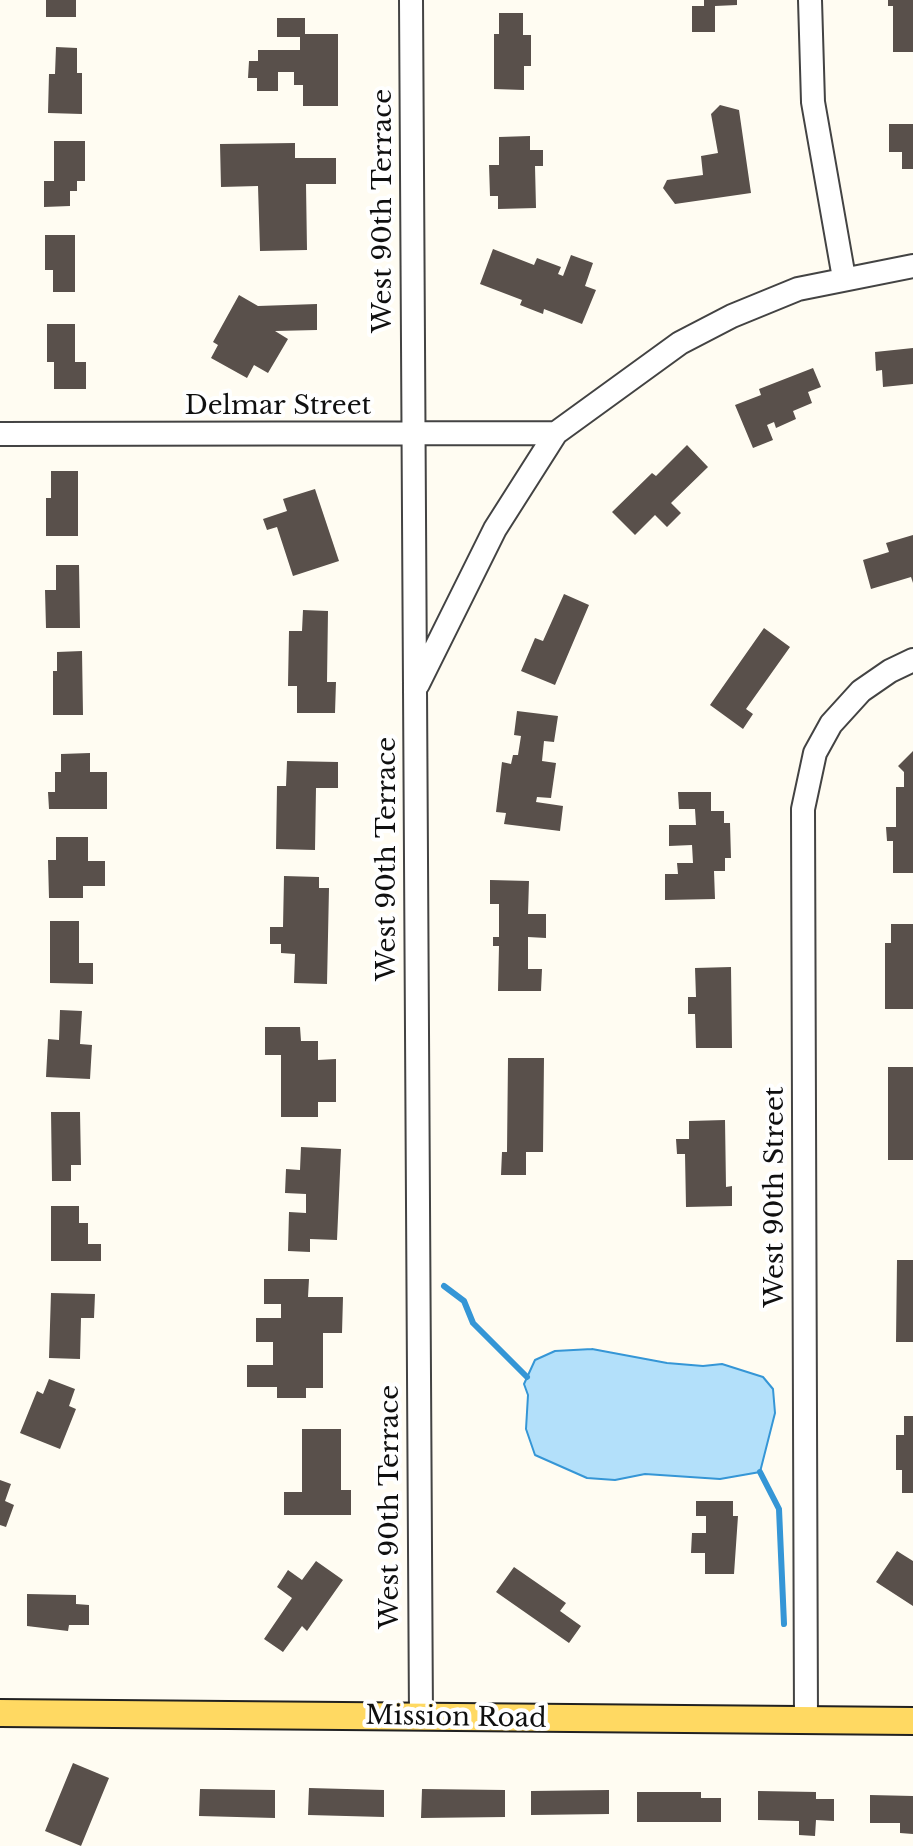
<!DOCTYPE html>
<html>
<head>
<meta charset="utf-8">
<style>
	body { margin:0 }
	canvas { display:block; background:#fffcf2 }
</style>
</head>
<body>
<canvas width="913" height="1846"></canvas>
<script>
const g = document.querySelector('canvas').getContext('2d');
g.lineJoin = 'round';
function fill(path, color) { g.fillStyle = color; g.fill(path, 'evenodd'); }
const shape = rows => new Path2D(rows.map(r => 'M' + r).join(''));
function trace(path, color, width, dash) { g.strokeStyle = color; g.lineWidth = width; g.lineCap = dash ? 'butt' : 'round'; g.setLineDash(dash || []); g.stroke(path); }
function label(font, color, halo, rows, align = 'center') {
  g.font = font + ' "Libre Baskerville",serif'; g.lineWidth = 8; g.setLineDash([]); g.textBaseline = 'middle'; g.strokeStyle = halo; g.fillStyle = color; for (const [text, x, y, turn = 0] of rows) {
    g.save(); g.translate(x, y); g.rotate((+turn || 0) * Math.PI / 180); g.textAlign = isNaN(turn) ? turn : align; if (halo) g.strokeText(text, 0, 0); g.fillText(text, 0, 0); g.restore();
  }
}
const water = shape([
	[592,1349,667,1363,703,1366,722,1364,763,1377,773,1389,775,1413,760,1472,720,1479,645,1474,615,1480,587,1478,535,1455,526,1429,528,1395,524,1384,535,1360,555,1351,592,1349]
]);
const stream = shape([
	[444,1286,464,1301,473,1323,527,1377],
	[760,1472,779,1509,784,1624]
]);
const building = shape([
	[46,0,76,0,76,17,46,17],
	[704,0,737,0,737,5,715,6,715,32,692,32,692,6,704,6],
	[888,0,913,0,913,52,893,52,893,6,888,6],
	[499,13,523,13,523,35,531,35,531,66,524,66,524,90,494,89,494,34,499,34],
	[277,18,305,18,305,34,338,34,338,106,303,106,303,85,294,85,294,72,278,72,278,91,257,91,257,78,248,78,249,61,258,61,258,50,300,50,300,37,277,37],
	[56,47,77,48,77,73,82,73,82,114,48,113,49,74,55,74],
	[720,105,739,110,751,193,675,204,663,188,667,180,703,175,701,156,718,153,711,114],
	[889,124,913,124,913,169,902,169,902,152,889,152],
	[530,136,530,150,543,150,543,166,535,166,536,208,498,209,498,196,490,196,489,165,499,165,499,137],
	[54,141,85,141,85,181,77,181,77,191,70,191,70,206,44,207,44,181,54,181],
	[295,143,295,158,336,158,336,184,306,184,307,250,260,251,258,186,221,187,220,144],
	[45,235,75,235,75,292,53,292,53,270,45,270],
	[493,249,534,265,537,258,561,267,558,274,563,276,571,255,593,263,585,286,596,290,582,324,544,309,543,314,520,305,522,300,480,284],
	[239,295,258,306,317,304,317,330,275,331,288,339,268,373,254,365,247,378,211,358,218,345,213,342],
	[47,324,75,324,75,362,86,362,86,389,54,389,54,362,47,362],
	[913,348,913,384,883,387,882,370,876,371,875,352],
	[813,368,821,387,808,392,812,403,793,411,796,419,776,428,774,422,767,425,773,440,753,448,735,405,761,395,759,389],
	[687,445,708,467,671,503,681,513,667,527,655,515,635,535,612,512,652,473,656,476],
	[51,471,78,471,78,536,46,536,46,498,51,498],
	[315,489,339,561,293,576,277,527,267,530,263,519,287,511,283,499],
	[913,535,913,583,911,577,871,589,863,560,889,552,886,543],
	[56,565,79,565,80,628,46,628,45,590,56,590],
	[564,594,589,605,555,685,521,671,535,638,543,641],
	[303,610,328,611,327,682,336,682,335,713,297,713,297,686,288,686,289,631,302,631],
	[764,628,790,647,746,709,753,714,743,729,710,705],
	[82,651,83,715,53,715,53,671,57,671,57,652],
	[517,711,558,716,554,742,544,741,542,761,556,763,551,798,537,797,536,802,563,806,560,831,504,824,506,813,496,812,502,762,511,764,513,755,518,755,521,736,514,735],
	[913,751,913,873,893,873,893,841,887,841,886,827,896,827,896,787,904,787,904,772,898,766],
	[90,753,90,772,107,772,107,809,49,809,48,792,55,792,55,772,61,772,61,754],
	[287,761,338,762,338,788,316,788,315,850,276,849,277,786,286,786],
	[678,792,711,792,711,811,724,811,724,823,730,823,731,858,725,858,725,871,714,871,715,899,665,900,665,874,678,874,677,863,693,863,692,845,669,846,669,825,696,825,695,809,679,809],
	[56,837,88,837,88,861,105,861,105,886,83,886,83,898,49,898,48,860,56,860],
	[284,876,319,877,319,888,329,888,327,984,294,983,295,954,281,953,281,944,270,944,270,927,283,927],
	[490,880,529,881,528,914,546,914,546,938,528,937,528,969,542,969,541,991,498,991,499,946,493,946,493,937,499,937,499,904,490,904],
	[50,921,79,921,79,963,93,963,93,984,50,983],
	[891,924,913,924,913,1009,885,1009,885,943,891,943],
	[731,967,732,1048,696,1048,695,1014,688,1014,688,997,696,997,695,968],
	[60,1010,82,1011,80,1044,92,1045,90,1079,46,1077,48,1039,59,1040],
	[265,1027,300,1027,301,1041,318,1041,318,1060,336,1059,336,1102,318,1102,318,1117,281,1117,281,1055,265,1055],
	[508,1058,544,1058,543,1152,526,1152,526,1175,501,1175,502,1152,507,1152],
	[888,1067,913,1067,913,1160,888,1160],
	[51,1112,80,1112,81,1165,71,1165,71,1181,52,1181],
	[725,1120,726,1187,732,1186,732,1206,686,1207,685,1154,677,1154,676,1139,689,1139,689,1121],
	[301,1147,341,1149,337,1240,310,1239,310,1252,288,1251,289,1212,306,1213,306,1194,285,1193,286,1169,300,1170],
	[51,1206,79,1206,79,1223,88,1223,88,1244,101,1244,101,1261,51,1261],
	[897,1260,913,1260,913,1342,896,1342],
	[264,1279,309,1279,308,1297,343,1297,342,1333,323,1333,323,1388,306,1388,306,1398,277,1398,277,1387,247,1387,247,1365,273,1365,273,1342,256,1342,256,1318,281,1318,281,1304,264,1304],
	[51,1293,95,1294,94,1318,81,1318,80,1359,49,1358],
	[49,1379,75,1389,69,1406,76,1409,60,1449,20,1433,37,1391,43,1394],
	[904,1416,913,1416,913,1493,902,1493,902,1470,896,1470,896,1435,904,1435],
	[302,1429,341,1429,341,1490,351,1490,351,1515,284,1515,284,1492,302,1492],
	[0,1480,11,1484,5,1501,14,1505,6,1527,0,1525],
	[696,1501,733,1501,733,1516,738,1516,734,1574,705,1574,705,1553,691,1553,692,1533,706,1533,706,1516,696,1516],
	[897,1551,913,1561,913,1606,876,1582],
	[316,1561,343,1580,307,1631,302,1626,283,1652,264,1639,292,1598,277,1587,288,1570,302,1580],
	[514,1567,566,1603,560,1611,581,1626,569,1643,496,1592],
	[27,1594,76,1595,76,1604,89,1605,89,1625,69,1625,68,1631,27,1626],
	[73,1763,109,1778,81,1846,45,1831],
	[309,1788,384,1790,384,1817,308,1815],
	[200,1789,275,1790,275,1818,199,1816],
	[422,1789,505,1790,505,1817,421,1818],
	[609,1790,609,1814,531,1815,531,1791],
	[758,1791,816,1792,816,1799,834,1799,834,1821,816,1820,815,1836,799,1835,799,1821,758,1820],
	[637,1792,701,1792,701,1798,721,1798,721,1822,637,1822],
	[870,1795,913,1796,913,1834,900,1833,900,1823,870,1823]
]);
const minor = shape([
	[411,0,421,1717],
	[810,0,813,102,844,278],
	[0,434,556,433],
	[418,684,495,529,556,433,680,343,732,316,798,289,913,266],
	[806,1721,803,809,815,753,831,724,861,691,890,671,913,660]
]);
const major = shape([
	[0,1713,913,1721]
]);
const streetNames = [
	["West 90th Terrace",384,211,-90],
	["Delmar Street",278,407],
	["West 90th Terrace",388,859,-90],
	["West 90th Street",776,1197,-90],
	["West 90th Terrace",391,1507,-90],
	["Mission Road",456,1718,1]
];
fill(water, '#b3e0fa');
trace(water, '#3596d6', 2);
trace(stream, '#3596d6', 6);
fill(building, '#59504b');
trace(minor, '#434343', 26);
trace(major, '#212121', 30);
trace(minor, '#fff', 22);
trace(major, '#ffd962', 26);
label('26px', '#101010', '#fff', streetNames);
</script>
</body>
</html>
